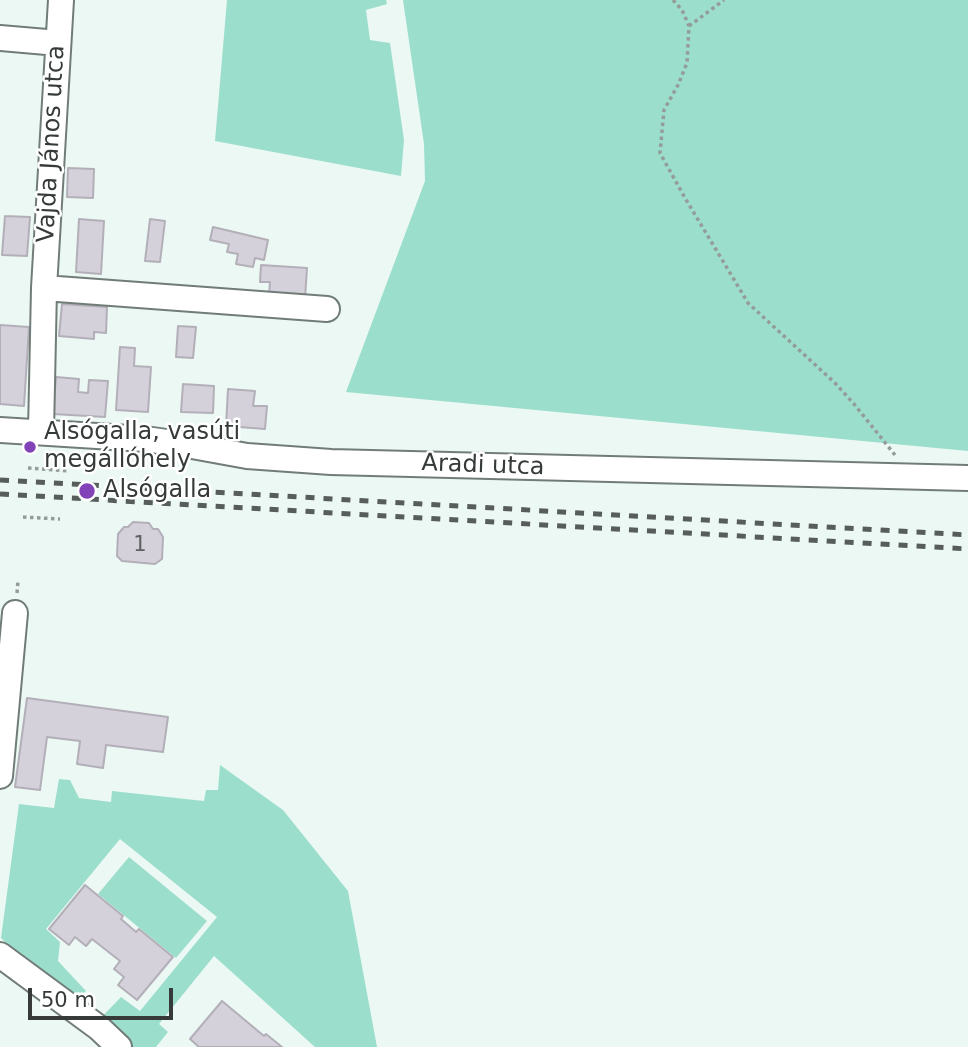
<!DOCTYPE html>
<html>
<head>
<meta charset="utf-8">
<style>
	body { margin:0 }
	#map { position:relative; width:968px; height:1047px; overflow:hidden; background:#ecf8f4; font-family:"DejaVu Sans",sans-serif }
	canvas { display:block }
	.scale { position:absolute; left:28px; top:988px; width:145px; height:32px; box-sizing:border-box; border:4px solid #363b39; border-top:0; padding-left:9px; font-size:21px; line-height:24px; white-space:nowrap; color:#363b39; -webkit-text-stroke:5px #fff; paint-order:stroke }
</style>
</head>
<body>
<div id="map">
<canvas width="968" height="1047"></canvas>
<div class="scale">50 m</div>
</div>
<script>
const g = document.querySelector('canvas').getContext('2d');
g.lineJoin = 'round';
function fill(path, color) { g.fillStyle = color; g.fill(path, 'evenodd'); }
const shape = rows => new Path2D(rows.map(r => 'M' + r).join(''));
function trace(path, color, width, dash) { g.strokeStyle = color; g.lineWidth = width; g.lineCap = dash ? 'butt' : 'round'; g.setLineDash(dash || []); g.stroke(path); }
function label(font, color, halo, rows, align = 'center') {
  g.font = font + ' "DejaVu Sans",sans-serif'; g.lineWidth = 5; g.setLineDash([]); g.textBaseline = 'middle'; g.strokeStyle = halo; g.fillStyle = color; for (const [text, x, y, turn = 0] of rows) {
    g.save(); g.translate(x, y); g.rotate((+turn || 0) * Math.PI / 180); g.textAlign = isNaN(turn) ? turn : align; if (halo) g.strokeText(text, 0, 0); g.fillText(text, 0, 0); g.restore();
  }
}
const green = shape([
	[227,0,386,0,387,4,366,10,370,40,390,43,404,140,401,176,215,141],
	[403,0,968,0,968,451,346,392,425,181,424,144],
	[220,765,283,810,348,891,377,1047,315,1047,214,956,159,1024,168,1032,156,1047,122,1047,96,1023,121,997,140,1011,217,917,120,839,46,929,60,942,58,961,86,991,70,1007,1,938,19,804,54,808,59,779,70,780,79,798,111,802,112,791,204,801,206,790,218,790],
	[129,857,207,921,176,958,98,894]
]);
const building = shape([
	[68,168,94,169,93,198,67,197,68,168],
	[5,216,30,217,27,256,2,255,5,216],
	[79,219,104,221,101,274,76,272,79,219],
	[150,219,165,221,160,262,145,261,150,219],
	[213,227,268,240,264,260,255,258,253,267,236,264,238,254,227,252,229,244,210,240,213,227],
	[261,265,307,268,305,298,269,295,270,282,260,282,261,265],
	[62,304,107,307,106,333,94,332,94,339,59,336,62,304],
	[0,325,29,327,24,406,0,404,0,325],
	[178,326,196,327,193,358,176,357,178,326],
	[120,347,135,348,134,366,151,367,148,412,116,410,120,347],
	[56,377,79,379,78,392,88,393,89,380,108,381,105,417,53,414,56,377],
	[183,384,214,386,213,413,181,412,183,384],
	[228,389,255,391,253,406,267,406,265,429,226,426,228,389],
	[133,522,149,523,153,529,158,529,163,537,162,559,155,564,122,561,117,556,118,534,124,527,128,527,133,522],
	[27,698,168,717,163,752,106,745,103,768,77,764,80,741,47,737,40,790,15,787,27,698],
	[85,885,123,916,121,919,136,932,139,929,173,957,137,1000,118,985,124,977,114,969,120,961,92,939,86,946,75,937,69,945,49,929,85,885],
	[222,1001,264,1036,266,1034,282,1047,199,1047,190,1039,222,1001]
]);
const path = shape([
	[673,0,682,10,689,26,687,63,678,85,664,110,660,153,685,198,748,303,835,383,854,404,895,455],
	[689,26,724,0],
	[28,468,68,471],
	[48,470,48,454],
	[23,517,60,519],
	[17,593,18,581]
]);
const minor = shape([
	[0,38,58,43],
	[44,288,327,309],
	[0,430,145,439,181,444,247,456,331,462,968,478],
	[41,432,44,288,61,0],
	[0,776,15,613],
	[0,955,99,1028,119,1047]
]);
const rail = shape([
	[0,480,968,535],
	[0,494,968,549]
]);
const markers = [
	[30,447,7,"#8243b8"],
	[87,491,9,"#8243b8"]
];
const numberNames = [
	["1",140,546]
];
const streetNames = [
	["Vajda János utca",52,144,-87],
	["Aradi utca",483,466,2]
];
const poiNames = [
	["Alsógalla, vasúti",44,433],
	["megállóhely",44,461],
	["Alsógalla",103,491]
];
fill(green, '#9cdecc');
fill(building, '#d5d1db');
trace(building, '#b3afb8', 2);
trace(minor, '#717c78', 28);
trace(path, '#949c99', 3.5, [3.5, 3.5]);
trace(minor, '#fff', 24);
trace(rail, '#575d5b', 5, [9, 9]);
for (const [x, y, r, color] of markers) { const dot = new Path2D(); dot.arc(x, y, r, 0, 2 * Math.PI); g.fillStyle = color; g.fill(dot); trace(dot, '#fff', 2.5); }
label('21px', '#5e6062', null, numberNames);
label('24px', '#363b39', '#fff', streetNames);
label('24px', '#363b39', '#fff', poiNames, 'left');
</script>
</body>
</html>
